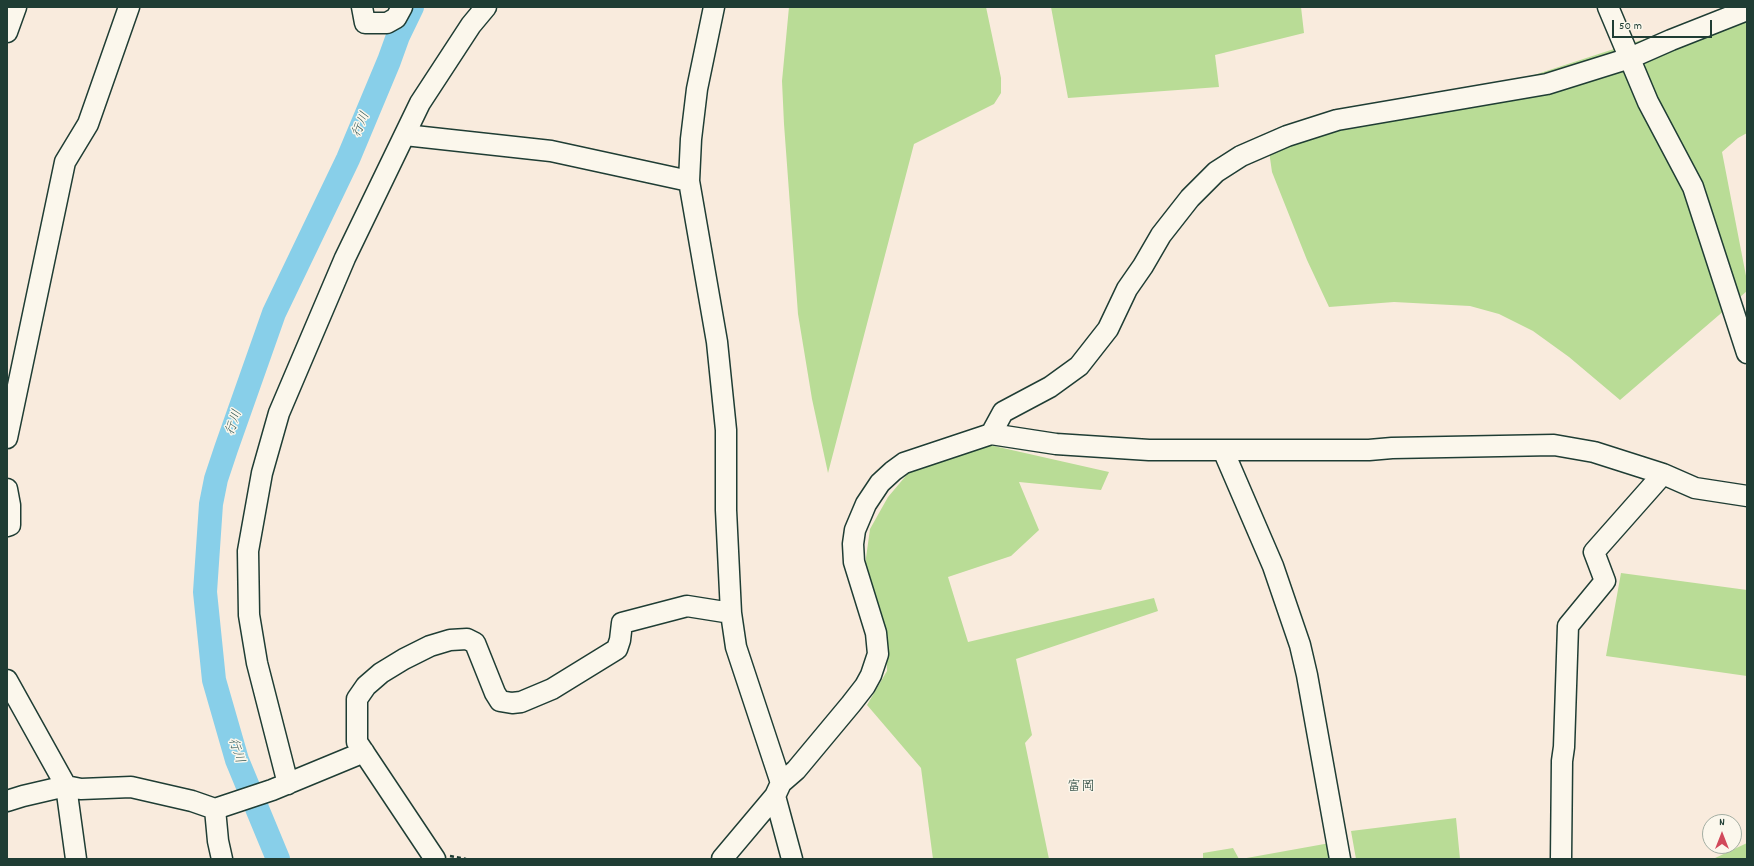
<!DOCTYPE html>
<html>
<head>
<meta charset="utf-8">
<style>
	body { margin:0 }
	#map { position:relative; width:1754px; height:866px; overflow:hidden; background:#f9ebdd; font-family:Dekko,sans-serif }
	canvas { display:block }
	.frame { position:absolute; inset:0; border:8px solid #1f3d34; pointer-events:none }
	.north { position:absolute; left:1702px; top:814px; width:40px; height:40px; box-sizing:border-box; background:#fbf7ec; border:1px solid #a3ada2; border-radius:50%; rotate:0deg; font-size:11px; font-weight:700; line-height:16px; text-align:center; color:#1f3d34 }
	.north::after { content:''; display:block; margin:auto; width:14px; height:18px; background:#d1495b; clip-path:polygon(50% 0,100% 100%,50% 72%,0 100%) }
	.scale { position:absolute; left:1612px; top:20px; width:100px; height:18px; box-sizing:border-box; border:2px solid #1f3d34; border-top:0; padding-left:5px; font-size:12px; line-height:14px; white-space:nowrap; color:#1f3d34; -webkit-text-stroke:3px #fbf7ec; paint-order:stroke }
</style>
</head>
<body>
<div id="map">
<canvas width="1754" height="866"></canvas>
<div class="frame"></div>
<div class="north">N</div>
<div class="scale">50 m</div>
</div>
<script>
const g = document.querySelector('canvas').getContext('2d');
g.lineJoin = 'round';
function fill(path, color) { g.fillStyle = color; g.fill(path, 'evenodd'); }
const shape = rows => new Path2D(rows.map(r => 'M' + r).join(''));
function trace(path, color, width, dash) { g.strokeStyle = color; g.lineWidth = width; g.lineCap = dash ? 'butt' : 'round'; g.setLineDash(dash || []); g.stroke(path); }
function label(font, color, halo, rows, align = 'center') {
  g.font = font + ' Dekko,"Klee One",sans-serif'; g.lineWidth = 3; g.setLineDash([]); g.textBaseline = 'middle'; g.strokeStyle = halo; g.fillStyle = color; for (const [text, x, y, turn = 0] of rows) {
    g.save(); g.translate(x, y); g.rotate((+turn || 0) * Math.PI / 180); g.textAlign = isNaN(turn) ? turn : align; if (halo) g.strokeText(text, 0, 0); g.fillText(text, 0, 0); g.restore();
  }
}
const green = shape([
	[789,7,986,7,1001,78,1001,93,994,104,914,144,828,473,812,399,798,314,784,124,782,81],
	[1051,7,1301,7,1304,33,1215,55,1219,87,1068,98],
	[1743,7,1747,7,1747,133,1738,138,1722,152,1747,281,1747,291,1620,400,1569,357,1533,331,1499,314,1470,306,1394,302,1329,307,1307,260,1272,172,1269,151,1273,146,1398,117,1491,89],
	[985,444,1109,472,1101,490,1019,482,1039,530,1011,556,948,577,968,642,1154,598,1158,611,1016,659,1032,735,1025,743,1049,859,933,859,921,768,867,705,887,671,886,637,865,565,870,529,888,497,910,471],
	[1621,573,1747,590,1747,676,1606,656],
	[1456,818,1460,859,1356,859,1351,831],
	[1330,843,1332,859,1241,859],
	[1747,843,1747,859,1713,859],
	[1233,848,1239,859,1203,859,1203,853]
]);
const river = shape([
	[278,859,237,760,214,680,205,592,211,504,216,479,226,449,274,313,348,159,389,61,398,36,412,7]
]);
const path = shape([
	[450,856,466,859]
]);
const minor = shape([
	[362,7,365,23,387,23,396,18,402,7],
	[714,7,697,89,691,139,689,181,717,342,726,430,726,510,731,613,736,647,781,783],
	[1608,7,1648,102,1693,187,1747,353],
	[7,32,16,7],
	[405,135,551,151,689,181],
	[991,434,1003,412,1050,387,1079,366,1108,329,1127,289,1143,266,1161,235,1190,198,1216,172,1241,156,1287,136,1337,120,1547,84,1630,58,1671,40,1747,10],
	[7,438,65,162,88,124,129,7],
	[1223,450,1273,566,1300,645,1307,675,1340,859],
	[7,489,10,505,10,525,7,526],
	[7,680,66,786,76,859],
	[288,784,257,663,249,615,248,551,262,473,279,413,345,258,420,103,471,25,486,7],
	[775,796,792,859],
	[7,801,23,796,66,786,81,789,131,787,192,801,215,809,272,790,364,752],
	[215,809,218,841,222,859],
	[435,859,357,742,357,699,366,686,381,673,404,659,430,646,450,640,467,639,475,643,495,693,500,701,512,703,521,702,552,689,617,649,620,640,622,623,687,606,731,613],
	[722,859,775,796,781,783,796,770,851,704,865,686,871,675,878,654,876,633,854,562,853,544,855,530,866,504,880,483,893,471,904,463,991,434,1056,444,1149,450,1369,450,1392,448,1554,445,1594,452,1663,474,1695,488,1747,496],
	[1561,859,1562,761,1564,747,1568,626,1605,581,1594,552,1663,474]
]);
const waterNames = [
	["行川",362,125,-67],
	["行川",235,423,-71],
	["行川",235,751,72]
];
const quarterNames = [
	["富岡",1081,788]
];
fill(green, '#b9dc96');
trace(river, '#88cfe9', 24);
trace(minor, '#1f3d34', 23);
trace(path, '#1f3d34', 2.5, [4, 3]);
trace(minor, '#fbf7ec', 20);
label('italic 13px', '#345a58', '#fbf7ec', waterNames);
label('14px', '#1f3d34', '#fbf7ec', quarterNames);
</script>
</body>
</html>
